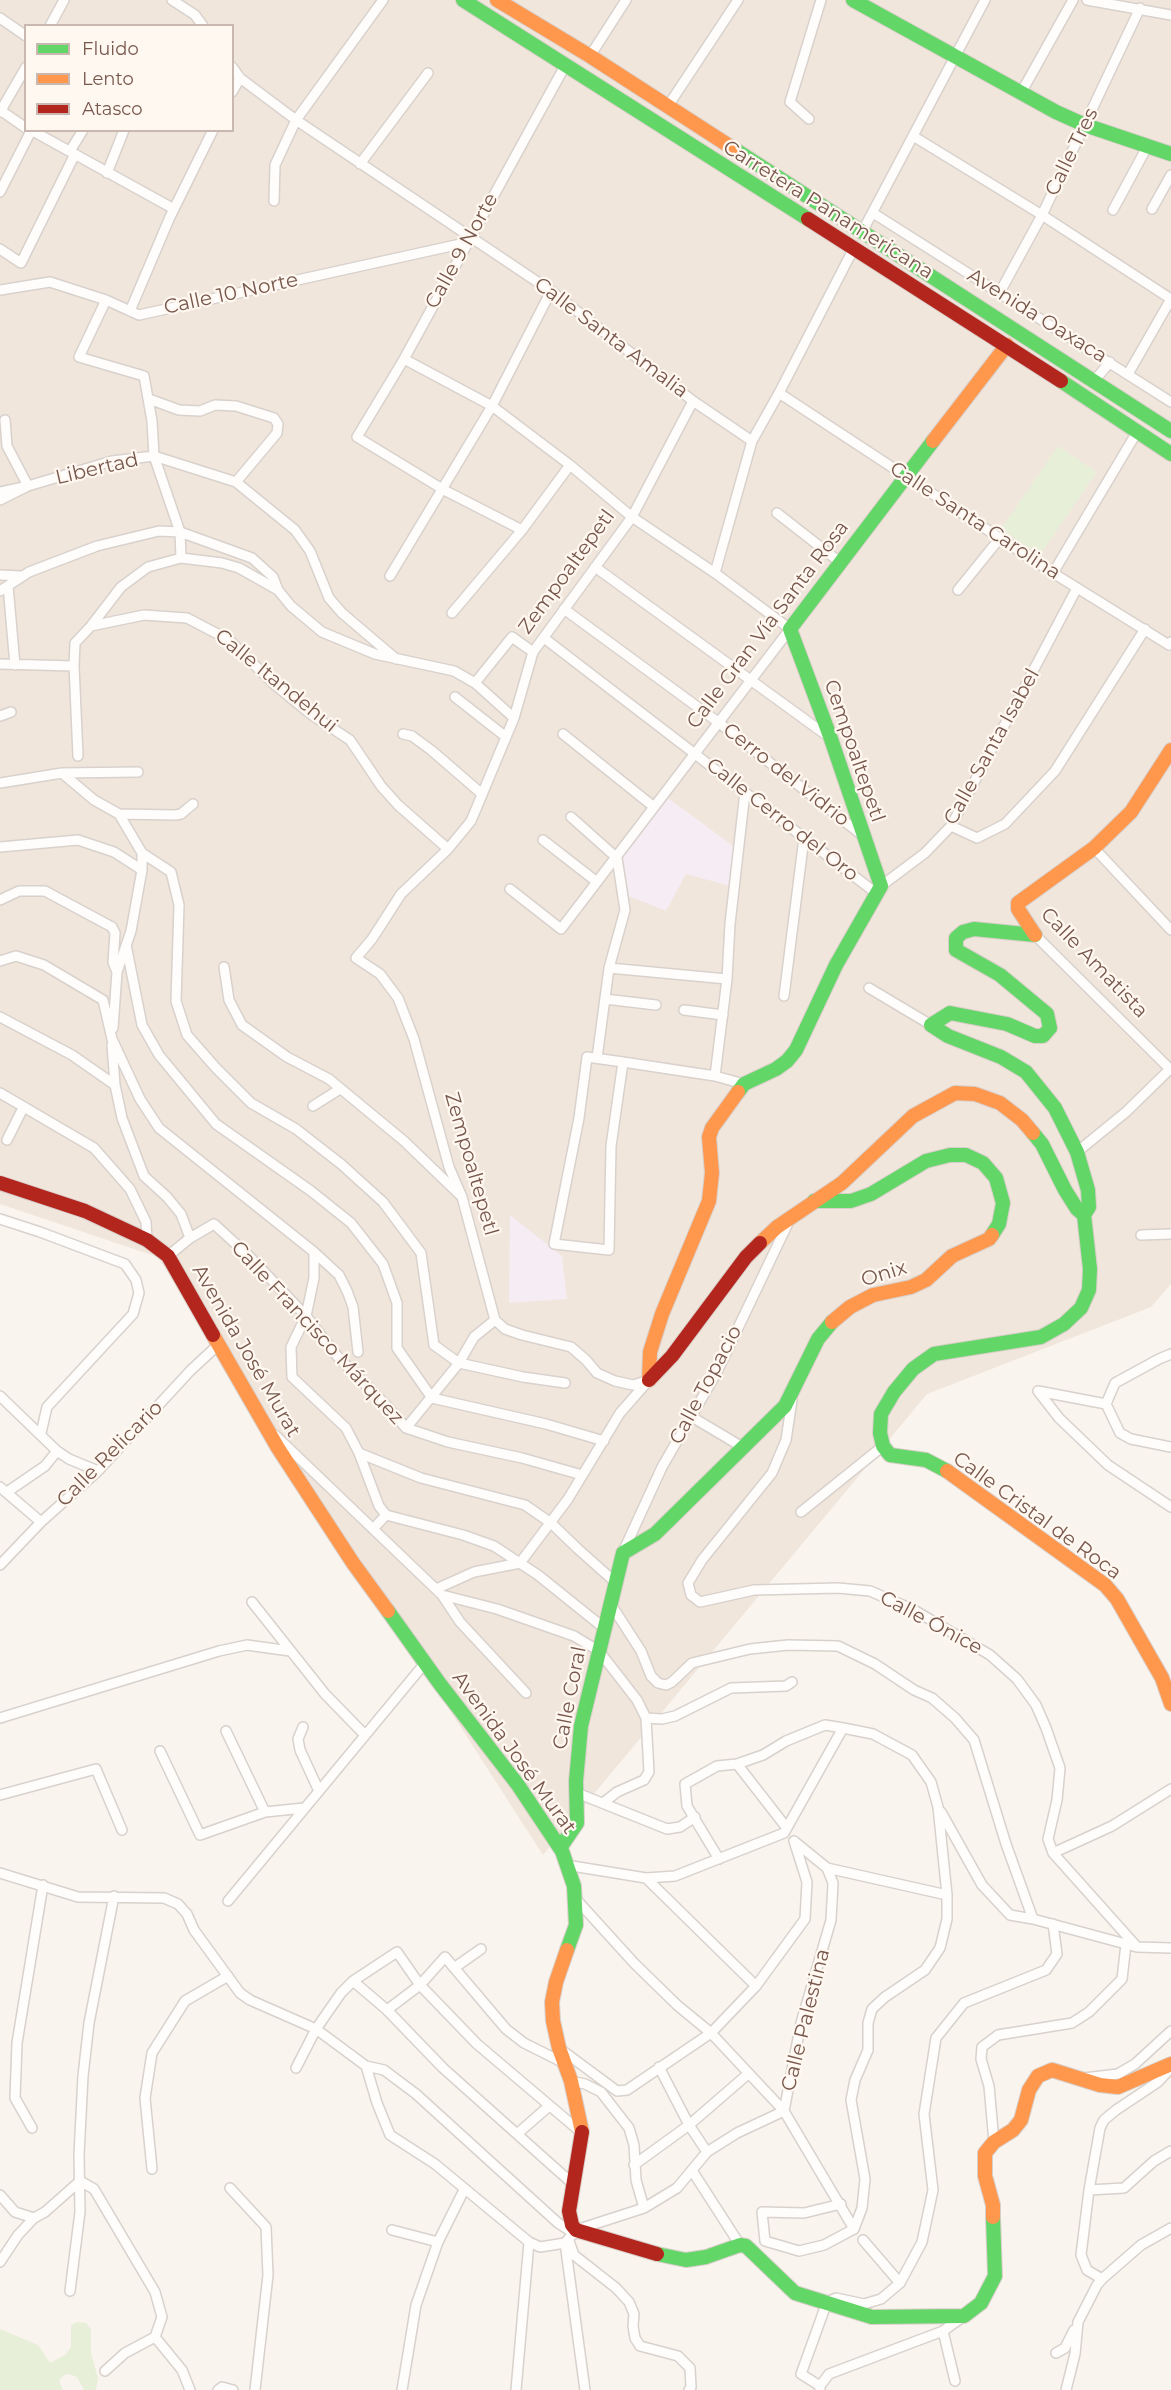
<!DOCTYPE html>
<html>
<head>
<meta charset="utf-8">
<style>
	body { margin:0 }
	#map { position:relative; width:1171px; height:2390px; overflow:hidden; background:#f9f4ee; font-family:Montserrat,sans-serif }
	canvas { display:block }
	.legend { position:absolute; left:24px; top:24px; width:210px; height:108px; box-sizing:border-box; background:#fff8f1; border:2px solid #c9b8af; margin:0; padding:8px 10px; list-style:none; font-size:18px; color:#78584d }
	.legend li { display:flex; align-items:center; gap:12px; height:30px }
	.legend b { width:30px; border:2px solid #c9b8af }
</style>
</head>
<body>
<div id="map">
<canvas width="1171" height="2390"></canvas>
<ul class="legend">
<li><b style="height:8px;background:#63d668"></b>Fluido</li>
<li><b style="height:8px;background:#ff974d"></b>Lento</li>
<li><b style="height:8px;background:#b3261e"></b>Atasco</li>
</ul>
</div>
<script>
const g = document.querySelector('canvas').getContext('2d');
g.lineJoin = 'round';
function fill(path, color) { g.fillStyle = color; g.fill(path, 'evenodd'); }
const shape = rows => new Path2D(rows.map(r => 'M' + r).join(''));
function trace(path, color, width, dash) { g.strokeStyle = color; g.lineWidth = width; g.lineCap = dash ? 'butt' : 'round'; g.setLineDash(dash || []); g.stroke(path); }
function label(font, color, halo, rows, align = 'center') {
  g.font = font + ' Montserrat,sans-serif'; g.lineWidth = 4.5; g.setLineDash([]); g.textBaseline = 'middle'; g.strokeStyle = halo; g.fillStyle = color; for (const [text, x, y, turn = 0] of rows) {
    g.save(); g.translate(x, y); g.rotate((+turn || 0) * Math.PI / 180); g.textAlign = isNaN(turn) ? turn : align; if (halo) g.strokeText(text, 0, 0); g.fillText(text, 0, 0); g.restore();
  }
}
const residential = shape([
	[0,0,1171,0,1171,1284,1151,1307,927,1394,543,1855,158,1257,0,1204],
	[26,26,232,26,232,130,26,130]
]);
const education = shape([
	[668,798,736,848,730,886,686,874,666,911,626,895,621,859],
	[510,1215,562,1256,567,1299,509,1303]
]);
const green = shape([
	[1058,446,1097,472,1040,555,1001,529],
	[77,2322,86,2323,91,2329,91,2353,98,2378,96,2390,84,2390,77,2377,69,2374,64,2375,59,2381,63,2390,0,2390,0,2329,38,2345,50,2363,65,2355,71,2347,71,2325]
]);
const street = shape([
	[172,0,195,15,203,26],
	[1087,0,1171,15],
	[0,18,26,36],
	[50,26,64,0],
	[590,56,626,0],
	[232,67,240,78,296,120,551,291,693,401,752,441],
	[232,92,240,78],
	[1021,93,1073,0],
	[668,106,738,0],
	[0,110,26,128],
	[0,112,26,67],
	[809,119,790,102,821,0],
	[31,130,174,209],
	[913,136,1042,215,1171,299],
	[70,151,83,130],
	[360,164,428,73],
	[107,173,124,130],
	[0,192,31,131],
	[274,201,275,165,296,120,383,0],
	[1152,209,1171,175],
	[1113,210,1147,147],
	[873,213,1171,402],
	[861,234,985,0],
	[0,249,21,263,75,154],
	[0,290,50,282,106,300,139,315,465,243],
	[1000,292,1042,215,1140,8],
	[106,300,79,357,144,376,152,421,154,456,180,532,181,558],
	[130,311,170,217,213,130],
	[404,359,492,406,570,465,632,517,715,573,790,629,561,929,510,889],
	[1128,374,1171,299],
	[1094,381,1110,362],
	[779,393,1053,573,1169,645,1171,642],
	[149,399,179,410,200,411,215,405,236,406,274,418,278,424,277,433,236,482],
	[0,492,28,486,112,461,154,456,236,482,295,530,310,551,329,598,342,613,396,659],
	[0,500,28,486,7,446,5,420],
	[777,513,841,563],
	[522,530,444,490,357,437,404,359,566,64],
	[595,567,829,737],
	[715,573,752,441,779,393,855,246],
	[1053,573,1137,432],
	[0,575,20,576],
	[390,576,492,406,551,291],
	[8,586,15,665],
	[958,590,1000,538],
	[0,591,29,572,97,546,159,531,180,532,252,558,273,577,278,590,291,606,322,632,375,654,454,671,475,683,514,718],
	[564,609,718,722,862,835],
	[452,613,522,530,570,465],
	[91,626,144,615,187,618,229,640,274,684,312,715,350,740,381,786,398,805,448,849],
	[544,638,876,893],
	[0,664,74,666,75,643,91,626,121,587,148,567,181,558,222,563,239,568,278,590],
	[74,666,78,756],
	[475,683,512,637,533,652],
	[455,697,506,737],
	[0,716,11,712],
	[403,734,412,736,431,750,482,794],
	[563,734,654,807],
	[62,773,94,800,119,814,142,853,142,870,131,931,117,972,113,1028],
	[0,783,62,773,138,772],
	[119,814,175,815,181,814,193,804],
	[571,817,617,858,625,910,609,968,597,1058],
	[951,826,977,838,1005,824,1055,771,1145,629],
	[543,840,597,882],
	[0,847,78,840,114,852,142,870],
	[1094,848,1171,930],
	[142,853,171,872,179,905,176,1001,187,1035,216,1068,251,1103,296,1129,341,1164,383,1202,421,1253,434,1345,459,1363,523,1377,565,1383],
	[881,886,925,853,951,826,1077,588],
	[0,900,19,891,45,891,112,927,115,933,113,962,117,972],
	[1035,935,1171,1070],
	[126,945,142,1025,159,1055,216,1124,311,1191,351,1223,383,1264,397,1303,397,1348,432,1398,546,1424,604,1441],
	[0,961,16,956,44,965,103,1000,112,1039,140,1099,159,1128,314,1252,314,1278,306,1316,291,1347,292,1377,346,1428,359,1453,379,1506,386,1515,373,1529],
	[224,967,229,1000,242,1025,287,1057,329,1079,404,1141,460,1195],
	[609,968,727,979],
	[869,988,931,1025],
	[784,996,804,838],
	[605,999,656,1005],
	[684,1010,723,1015],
	[0,1017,72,1055,115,1085],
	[112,1045,115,1085,122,1118,144,1176,167,1197,181,1214,190,1238],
	[623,1062,611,1146,609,1250,554,1244,579,1118,587,1057,623,1062,715,1076,744,1084],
	[715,1076,727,979,730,924,745,792],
	[0,1093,94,1148,130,1189,146,1222,147,1240],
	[313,1106,340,1089],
	[7,1140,23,1108],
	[1077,1152,1126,1112,1170,1069],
	[0,1219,40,1232,125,1264,136,1280,139,1293,133,1314,47,1407,41,1433],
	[1141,1235,1171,1234],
	[314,1252,339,1275,347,1291,353,1307,358,1352],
	[168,1256,190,1238,214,1224,249,1256,306,1316,337,1356,386,1405,406,1428,448,1442,522,1458,582,1475],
	[649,1380,633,1385,615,1381,597,1373,586,1360,571,1347,522,1335,505,1329,495,1320,462,1197,449,1167,414,1039,398,998,380,974,356,958,372,939,401,894,448,849,471,821,514,718,533,652,632,517,693,401],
	[1038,1391,1059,1418,1108,1465,1171,1507],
	[1038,1391,1106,1404,1115,1383,1159,1359,1171,1354],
	[0,1396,57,1451,69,1459,98,1471],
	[792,1400,786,1440,772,1473,702,1560,688,1583,691,1595,700,1602,754,1590,838,1588,870,1591,914,1610,990,1655,1017,1679,1036,1705,1046,1728,1060,1768,1057,1800,1048,1839,1053,1853,1137,1947],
	[1106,1404,1120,1433,1131,1439,1171,1447],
	[692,1417,744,1448],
	[406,1428,459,1363,474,1337,495,1320],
	[275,1435,442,1595,497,1609,574,1636,599,1651,637,1700,646,1718,649,1772,644,1780,617,1792,603,1803],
	[359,1453,421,1478,525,1505,551,1523,578,1549,615,1582],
	[0,1487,41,1522],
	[7,1492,45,1466,57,1451],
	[801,1512,883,1446],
	[386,1515,463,1535,494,1546,538,1575,604,1628],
	[623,1552,662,1467,717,1372,790,1219],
	[0,1565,41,1522,98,1471,190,1371,219,1344],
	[436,1589,474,1572,520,1563,568,1499,620,1413,649,1380],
	[442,1595,460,1622,526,1693],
	[252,1602,325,1694,364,1734],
	[610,1603,641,1651,651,1676,658,1683,666,1685,672,1682,692,1663,750,1649,788,1645,838,1646,875,1664,914,1690,932,1698,955,1718,974,1740,1006,1844,1033,1919],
	[0,1718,219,1651,247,1645,290,1651],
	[646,1718,662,1719,675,1716,731,1688,786,1686,792,1682],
	[303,1727,298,1739,300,1750,319,1791],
	[226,1731,265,1812],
	[160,1751,200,1835,265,1812,304,1808],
	[737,1764,786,1827],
	[577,1793,667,1829,680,1827,695,1817],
	[0,1795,96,1769,122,1830],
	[941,1812,982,1885,1010,1915,1033,1919,1137,1947,1171,1948],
	[795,1842,827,1868,947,1895],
	[1053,1853,1112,1826,1171,1789],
	[719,1859,687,1806,685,1784,717,1766,737,1764,763,1755,786,1741,825,1725,843,1728],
	[566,1865,646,1878,675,1876,784,1833,843,1728,873,1734,912,1755,931,1782,938,1807,947,1895,947,1919,940,1948,925,1970,885,1997,872,2009,868,2023,868,2050,855,2080,851,2100,865,2179,862,2208,854,2229,824,2245,799,2251,765,2241],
	[0,1873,78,1897,164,1898,178,1904,187,1914,194,1930,240,1993,250,2000,316,2029,366,2066,377,2103,390,2135,435,2164,529,2242,540,2247,565,2243,576,2230,644,2208,677,2188,707,2152,737,2133,784,2111,801,2023,831,1920,833,1883,827,1868],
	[646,1878,756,1986],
	[575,1898,634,1963,677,2005,711,2033,784,2111,854,2229],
	[228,1901,425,1663],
	[454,1968,481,1949],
	[353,1981,387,2010,443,2068,574,2185],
	[387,2010,420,1985,445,1957,506,2029,524,2043,564,2063],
	[559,2048,617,2091,627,2090,711,2033,756,1986,805,1919,807,1882,794,1841],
	[366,2066,384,2070,416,2094,558,2223,575,2234],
	[659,2067,689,2125,707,2152],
	[296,2068,316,2029,341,1993,353,1981,397,1952,420,1985,477,2044,582,2133],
	[1171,2068,1158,2082,1116,2110,1104,2120,1100,2128,1089,2190,1081,2255,1087,2270,1102,2279,1141,2245,1171,2228],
	[1084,2078,1118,2074,1135,2064,1171,2031],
	[571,2081,585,2084,601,2092,629,2128,634,2145,636,2180,644,2208],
	[32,2128,15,2098,17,2043,43,1885],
	[517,2134,548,2107],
	[994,2142,989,2086,981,2059,982,2047,998,2035,1072,2023,1089,2012,1122,1979,1126,1944],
	[634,2165,689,2125,748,2074],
	[152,2169,145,2098,152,2053,185,2001,228,1976],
	[693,2172,740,2245],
	[230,2188,266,2227,268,2275,255,2390],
	[1089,2190,1124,2188,1154,2161,1171,2151],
	[0,2195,15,2212,34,2218,45,2212,80,2181,94,2189,155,2292,162,2317,155,2337,182,2370,190,2390],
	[392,2230,438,2242],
	[863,2240,900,2283],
	[569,2241,574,2255,616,2288,629,2302,634,2314,633,2326,635,2338,640,2346,678,2356,690,2368,691,2387,689,2390],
	[765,2241,762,2212,804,2213,841,2204],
	[565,2243,585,2390],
	[0,2262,18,2235,34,2218],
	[70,2291,80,2212,79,2155,83,2076,89,2023,114,1896],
	[943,2331,955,2381],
	[1056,2353,1065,2348,1074,2330],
	[105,2371,125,2353,155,2337],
	[820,2386,801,2374,827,2302,836,2298,864,2304,881,2299,900,2283,922,2242,933,2190,924,2114,936,2038,964,2003,1046,1970,1057,1954,1053,1924],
	[218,2390,222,2387,233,2390],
	[402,2390,416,2305,438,2242,464,2190],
	[516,2390,529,2242],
	[820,2390,820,2386,829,2374,943,2331,964,2316],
	[1066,2390,1075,2354,1078,2322,1097,2285,1102,2279]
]);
const fast = shape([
	[463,0,808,219],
	[853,0,1056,112,1085,125,1171,154],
	[734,149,1171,431],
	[1061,381,1171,454],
	[1035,935,974,929,963,932,956,938,956,950,1000,975,1047,1014,1050,1028,1043,1036,1035,1036,1007,1024,950,1013,931,1025,948,1036,1001,1057,1026,1072,1055,1108,1077,1152,1088,1190,1089,1207,1084,1215],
	[738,1092,744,1084,776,1069,787,1061,796,1050,836,965,881,886,831,739,790,629,933,441],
	[814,1201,851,1201,871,1194,926,1161,950,1155,966,1155,983,1163,996,1178,1003,1203,999,1224,992,1235],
	[947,1471,926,1460,890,1455,883,1446,880,1433,881,1414,894,1392,913,1369,934,1354,1041,1337,1064,1324,1081,1308,1089,1290,1090,1269,1084,1215,1077,1209,1065,1190,1042,1144,1033,1133],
	[388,1611,440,1684,518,1785,562,1851,574,1886,576,1925,567,1950],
	[560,1848,577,1823,576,1781,581,1726,623,1553,655,1534,785,1406,818,1339,832,1322],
	[657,2254,686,2260,706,2257,740,2245,746,2246,795,2293,872,2317,964,2316,981,2303,995,2276,993,2217]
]);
const slow = shape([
	[497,0,590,56,734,149],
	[933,441,1007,345],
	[1035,935,1018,909,1018,903,1094,848,1131,812,1171,750],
	[760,1243,777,1227,842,1183,913,1116,955,1093,975,1094,1000,1103,1022,1120,1033,1133],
	[832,1322,850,1307,873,1295,911,1287,926,1280,952,1256,989,1239,992,1235],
	[213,1335,278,1448,353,1563,388,1611],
	[649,1380,650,1352,662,1314,709,1201,712,1173,709,1137,712,1128,738,1092],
	[947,1471,1105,1585,1117,1599,1162,1678,1171,1704],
	[567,1950,556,1982,552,2002,553,2021,559,2048,571,2081,582,2132],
	[993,2217,993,2205,985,2176,985,2153,994,2142,1013,2130,1021,2120,1029,2090,1038,2076,1052,2070,1100,2085,1118,2087,1171,2064]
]);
const jam = shape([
	[808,219,1061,381],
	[0,1183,85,1211,147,1240,168,1256,213,1335],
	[649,1380,672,1356,746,1257,760,1243],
	[582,2132,569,2211,572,2225,576,2230,657,2254]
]);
const streetNames = [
	["Calle Tres",1072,152,-64],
	["Carretera Panamericana",828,210,32],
	["Calle 9 Norte",462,251,-61],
	["Calle 10 Norte",231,294,-12],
	["Avenida Oaxaca",1037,316,32],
	["Calle Santa Amalia",611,338,37],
	["Libertad",97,469,-13],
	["Calle Santa Carolina",975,521,33],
	["Zempoaltepetl",567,572,-54],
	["Calle Gran Vía Santa Rosa",768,625,-53],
	["Calle Itandehui",276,681,39],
	["Calle Santa Isabel",992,747,-61],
	["Cempoaltepetl",854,751,71],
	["Cerro del Vidrio",786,775,38],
	["Calle Cerro del Oro",782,820,38],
	["Calle Amatista",1094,963,46],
	["Zempoaltepetl",471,1164,74],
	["Onix",884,1274,-17],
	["Calle Francisco Márquez",317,1333,47],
	["Avenida José Murat",246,1351,60],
	["Calle Topacio",706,1385,-62],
	["Calle Relicario",110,1454,-45],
	["Calle Cristal de Roca",1037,1516,36],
	["Calle Ónice",931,1623,28],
	["Calle Coral",570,1698,-79],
	["Avenida José Murat",514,1753,54],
	["Calle Palestina",806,2020,-76]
];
fill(residential, '#f1e6dc');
fill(education, '#f5ecf4');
fill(green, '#e8efd9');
trace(street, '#d8d1cc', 12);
trace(fast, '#d9cfca', 16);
trace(slow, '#d9cfca', 16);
trace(jam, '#d9cfca', 16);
trace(street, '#fefdfc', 9);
trace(fast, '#63d668', 14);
trace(slow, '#ff974d', 14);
trace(jam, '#b3261e', 14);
label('20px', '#78584d', '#fff8f1', streetNames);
</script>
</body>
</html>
